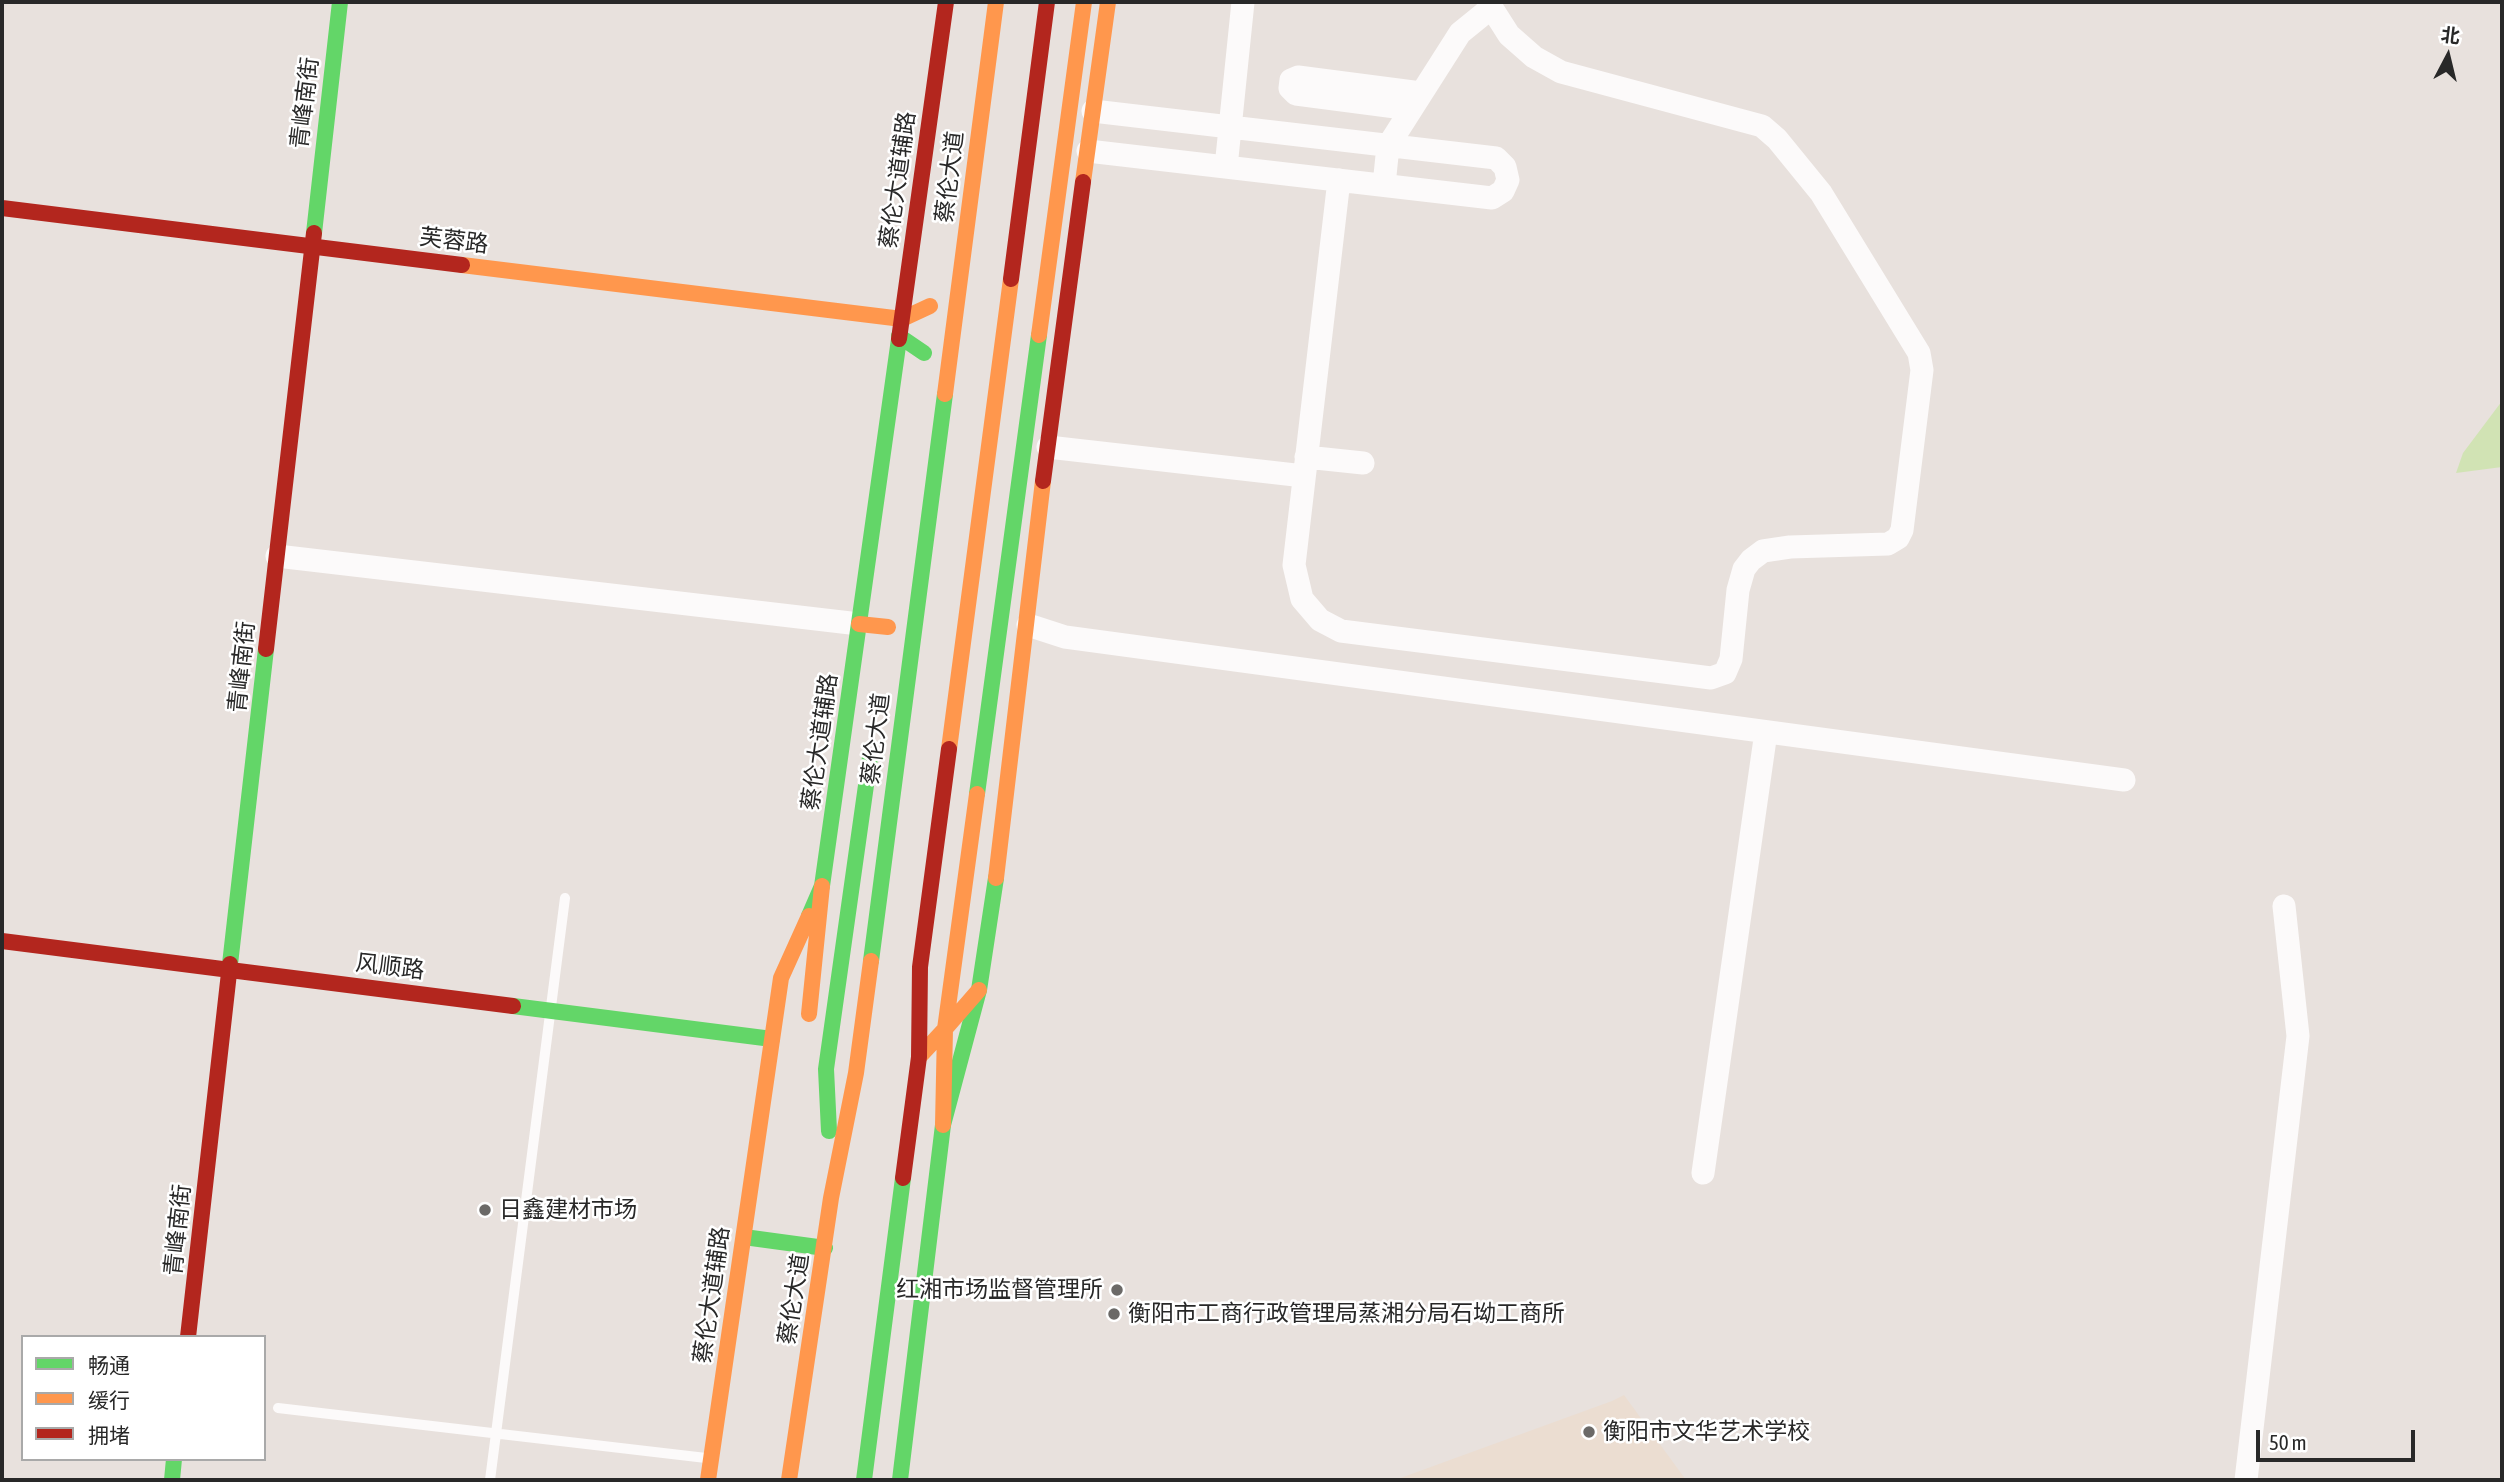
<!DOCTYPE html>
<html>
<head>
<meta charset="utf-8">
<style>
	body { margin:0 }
	#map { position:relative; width:2504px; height:1482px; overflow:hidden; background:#e8e1dd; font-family:"Asap Condensed","Noto Sans SC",sans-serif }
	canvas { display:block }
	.frame { position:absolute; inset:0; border:4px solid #282828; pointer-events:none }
	.legend { position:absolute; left:21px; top:1335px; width:245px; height:126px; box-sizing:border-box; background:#fff; border:2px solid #a9a9a9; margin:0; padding:9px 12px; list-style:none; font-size:21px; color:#282828 }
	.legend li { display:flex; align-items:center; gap:14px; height:35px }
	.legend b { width:35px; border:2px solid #a9a9a9 }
	.north { position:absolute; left:2413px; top:21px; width:70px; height:70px; -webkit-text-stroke:5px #fff; paint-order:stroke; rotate:7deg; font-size:19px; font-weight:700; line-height:28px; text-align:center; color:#282828 }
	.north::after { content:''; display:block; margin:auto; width:24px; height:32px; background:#282828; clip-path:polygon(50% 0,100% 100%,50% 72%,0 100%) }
	.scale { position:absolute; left:2256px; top:1430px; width:159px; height:32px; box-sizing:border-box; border:4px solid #282828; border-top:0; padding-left:9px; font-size:21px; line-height:24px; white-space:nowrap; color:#282828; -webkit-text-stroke:5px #fff; paint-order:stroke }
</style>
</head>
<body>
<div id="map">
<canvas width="2504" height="1482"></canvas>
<div class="frame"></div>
<ul class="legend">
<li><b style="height:9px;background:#63d668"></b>畅通</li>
<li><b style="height:9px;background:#ff974d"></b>缓行</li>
<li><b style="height:9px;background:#b3261e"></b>拥堵</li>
</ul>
<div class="north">北</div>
<div class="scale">50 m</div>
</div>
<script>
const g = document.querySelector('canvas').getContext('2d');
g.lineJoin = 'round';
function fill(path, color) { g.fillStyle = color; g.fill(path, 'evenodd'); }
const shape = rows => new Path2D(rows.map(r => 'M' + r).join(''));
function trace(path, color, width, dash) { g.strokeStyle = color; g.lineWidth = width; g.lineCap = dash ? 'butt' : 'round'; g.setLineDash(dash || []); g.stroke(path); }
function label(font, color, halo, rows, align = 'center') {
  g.font = font + ' "Asap Condensed","Noto Sans SC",sans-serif'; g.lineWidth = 5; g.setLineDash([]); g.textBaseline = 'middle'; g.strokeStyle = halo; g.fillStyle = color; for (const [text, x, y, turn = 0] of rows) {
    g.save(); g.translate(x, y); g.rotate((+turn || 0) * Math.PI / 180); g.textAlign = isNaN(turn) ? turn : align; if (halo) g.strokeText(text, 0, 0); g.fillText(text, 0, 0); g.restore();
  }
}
const education = shape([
	[1624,1395,1686,1480,1395,1480,1612,1401]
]);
const green = shape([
	[2502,401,2502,467,2456,473,2463,453]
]);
const lane = shape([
	[278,1408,706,1458],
	[490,1480,565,898]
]);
const street = shape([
	[1411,109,1296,94,1290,88,1291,80,1298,77,1421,93],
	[1088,151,1492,198,1503,191,1508,180,1505,167,1496,158,1093,111],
	[1226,167,1243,2],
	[1339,180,1294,565,1302,599,1320,620,1341,631,1711,678,1725,673,1731,659,1738,590,1744,569,1751,560,1763,551,1790,547,1888,544,1898,538,1902,530,1922,370,1919,353,1821,193,1777,139,1762,126,1561,72,1534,57,1509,35,1488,2],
	[1384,185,1388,146,1460,33,1492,7],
	[1048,447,1304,476],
	[1306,457,1363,463],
	[277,556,859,624],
	[1028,625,1065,637,2124,780],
	[1703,1173,1766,732],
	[2246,1480,2298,1036,2284,906]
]);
const fast = shape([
	[314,233,340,2],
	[899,336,924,353],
	[977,794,1039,335],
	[809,916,822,886,899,339],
	[871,961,945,394],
	[230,964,266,649],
	[513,1006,772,1039],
	[829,1131,826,1069,870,757],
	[744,1237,825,1248],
	[172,1480,174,1459],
	[864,1480,903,1178],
	[900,1480,943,1125,979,990,996,878]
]);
const slow = shape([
	[1083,182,1108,2],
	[462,265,902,319],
	[902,319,930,306],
	[1039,335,1084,2],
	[945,394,996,2],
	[859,624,888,627],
	[949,749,1011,279],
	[996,878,1043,481],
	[809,1014,822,886],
	[919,1057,945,1029,977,794],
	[943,1125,945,1029,979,990],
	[708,1480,781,978,809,916],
	[789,1480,831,1198,856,1073,871,961]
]);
const jam = shape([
	[2,208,462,265],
	[1011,279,1047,2],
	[899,339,946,2],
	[1043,481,1083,182],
	[266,649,314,233],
	[2,941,513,1006],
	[903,1178,919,1057,920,967,949,749],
	[188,1337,230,964]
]);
const markers = [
	[485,1210,7,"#6b6967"],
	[1117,1290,7,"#6b6967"],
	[1114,1314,7,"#6b6967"],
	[1589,1432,7,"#6b6967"]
];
const streetNames = [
	["青峰南街",305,103,-83],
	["蔡伦大道",950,177,-83],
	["蔡伦大道辅路",898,180,-82],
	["芙蓉路",454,241,7],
	["青峰南街",242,667,-84],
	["蔡伦大道",876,739,-83],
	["蔡伦大道辅路",820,742,-82],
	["风顺路",390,967,7],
	["青峰南街",178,1230,-84],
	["蔡伦大道辅路",712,1295,-82],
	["蔡伦大道",794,1299,-81]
];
const poiNames = [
	["日鑫建材市场",499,1210],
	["红湘市场监督管理所",1103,1290,"right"],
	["衡阳市工商行政管理局蒸湘分局石坳工商所",1128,1314],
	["衡阳市文华艺术学校",1603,1432]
];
fill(education, '#ebddd1');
fill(green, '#d1e3b4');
trace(lane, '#fcfafa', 10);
trace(street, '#fcfafa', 23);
trace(fast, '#63d668', 16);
trace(slow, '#ff974d', 16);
trace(jam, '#b3261e', 16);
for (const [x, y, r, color] of markers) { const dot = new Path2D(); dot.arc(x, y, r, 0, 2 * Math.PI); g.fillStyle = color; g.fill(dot); trace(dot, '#fff', 2.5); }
label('23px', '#282828', '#fff', streetNames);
label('23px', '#282828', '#fff', poiNames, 'left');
</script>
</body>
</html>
